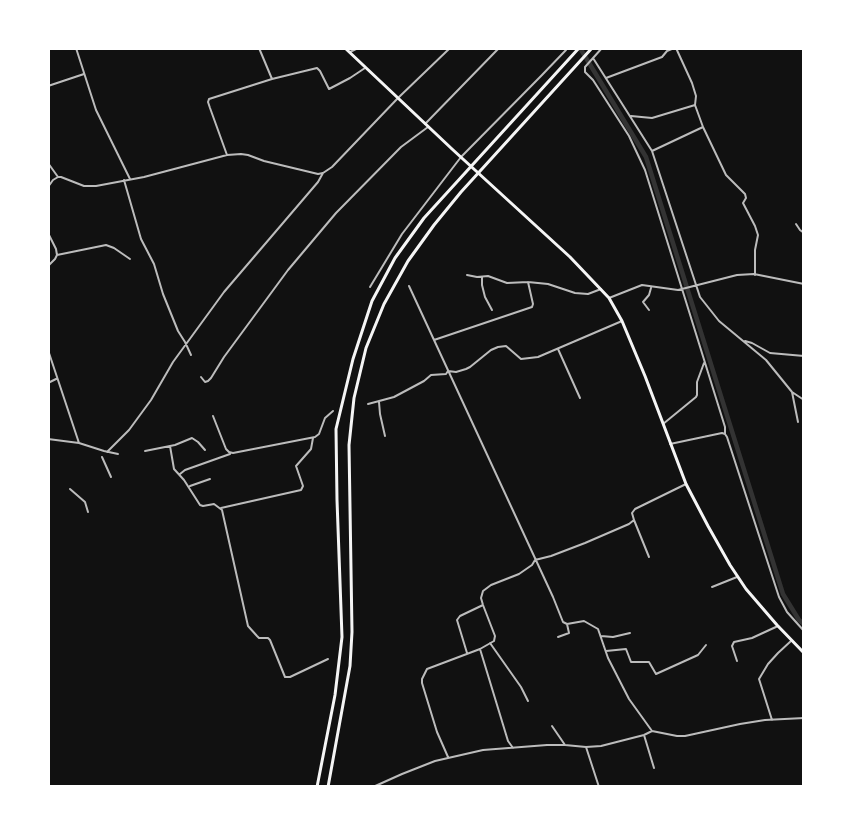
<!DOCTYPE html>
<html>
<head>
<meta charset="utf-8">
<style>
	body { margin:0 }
	#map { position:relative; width:852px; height:835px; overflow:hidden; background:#111; font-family:Manrope,sans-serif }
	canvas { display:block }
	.frame { position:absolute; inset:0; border:50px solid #fff; pointer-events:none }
</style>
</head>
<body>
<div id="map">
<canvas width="852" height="835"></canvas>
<div class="frame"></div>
</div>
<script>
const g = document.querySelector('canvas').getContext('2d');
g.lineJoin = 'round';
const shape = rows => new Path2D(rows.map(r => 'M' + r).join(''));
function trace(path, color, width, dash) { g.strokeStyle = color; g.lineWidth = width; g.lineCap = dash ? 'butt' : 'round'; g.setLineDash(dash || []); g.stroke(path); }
const canal = shape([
	[580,48,646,157,783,594,799,620,804,624]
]);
const minor = shape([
	[76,48,96,110,130,179],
	[182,48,184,48],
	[259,48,272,79,317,68,320,71,329,89,350,78,365,68],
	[602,48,585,67,585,72,593,80,629,136,645,170,725,427,725,434],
	[676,48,692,83,696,96,695,105,703,127,726,175,745,194,746,198,743,203,755,226,758,235,755,250,755,275],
	[350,52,358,48],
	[593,58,652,151,700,297,719,321,766,360,792,392,804,400],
	[606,78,662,57,667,51,674,48],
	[48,86,84,74],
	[631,116,652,118,695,105],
	[425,124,499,48],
	[652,151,703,127],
	[227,155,210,108,208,102,209,99,272,79],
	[48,163,58,177],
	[124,180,141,239,154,264,163,294,178,331,185,342,191,355],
	[48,187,53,180,58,177,61,177,84,186,96,186,144,177,227,155,241,154,248,155,264,161,318,174,323,173,332,167,398,98,450,48],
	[796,224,800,230,804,233],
	[48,233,56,249,57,255,55,259,48,266],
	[57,255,106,245,114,248,130,259],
	[467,275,477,277,488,276,507,283,528,282,548,284,575,293,588,294,601,289],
	[482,277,482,285,485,297,492,310],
	[409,286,553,597,563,622,567,624,584,621,598,629,608,658,629,699,652,731],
	[370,287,402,234,461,157,542,75,566,50,566,48],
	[609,298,642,285,678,290,737,275,754,274,804,284],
	[649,310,643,302,649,295,651,288],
	[434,340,532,307,533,304,528,282],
	[745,341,752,343,770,353,804,356],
	[558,349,580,398],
	[48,350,79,443],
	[201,377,205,382,208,381,211,378,224,357,288,270,336,213,401,147,428,127],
	[48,383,56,379],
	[792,392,798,422],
	[379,402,380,414,385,436],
	[368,404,394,397,424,381,431,375,446,374,448,371,456,372,466,369,470,367,491,350,498,347,506,346,521,359,538,357,622,321],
	[213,416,226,449,229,452,233,453,315,437,319,434,325,418,333,411],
	[663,424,696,397,697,395,697,382,704,363],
	[48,439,79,443,104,451,118,454],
	[670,444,722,433,725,434,727,437,779,597,787,612,804,631],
	[170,446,174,469,184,480,200,505,203,506,214,504,222,510,248,626,257,636,259,638,268,638,270,640,285,677,290,677,328,659],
	[145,451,175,445,192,438,198,442,205,450],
	[107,452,129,430,151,400,173,362,224,292,318,182,323,173],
	[102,457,111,477],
	[180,474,185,470,230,454],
	[190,486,210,479],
	[70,489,85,502,88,512],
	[221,508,301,490,303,486,296,466,311,449,313,438],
	[634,520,649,557],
	[712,587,737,577],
	[601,636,613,637,630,633],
	[558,637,569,633,567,624],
	[490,643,521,687,528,701],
	[480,649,508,741,513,748],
	[606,651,626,649,631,662,649,662,656,674,698,655,706,645],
	[467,653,457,620,460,616,483,605],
	[737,661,732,646,734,642,752,638,778,626],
	[772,720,759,679,768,664,778,653,791,641],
	[552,726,565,745],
	[644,735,654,768],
	[586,747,599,787],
	[448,757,437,732,422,683,422,679,427,669,480,649,494,641,495,636,483,605,481,598,483,591,491,585,519,574,532,565,535,560,551,556,585,543,629,524,634,520,632,513,635,509,686,484],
	[373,787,402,774,435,761,483,750,547,745,565,745,586,747,601,746,644,735,652,731,677,736,685,736,740,724,765,720,804,718]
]);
const primary = shape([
	[345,48,452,149,570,257,609,298,622,321,645,376,686,484,708,526,730,565,746,589,777,625,804,653]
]);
const trunk = shape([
	[317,787,335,695,342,637,337,500,336,429,353,359,372,301,395,258,424,218,579,48],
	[328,787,350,666,352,632,349,445,354,398,366,348,384,304,408,261,434,225,461,192,592,48]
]);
trace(canal, '#333', 4.5);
trace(minor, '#bcbcbc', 2);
trace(primary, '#f5f5f5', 3);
trace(trunk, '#f5f5f5', 3);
</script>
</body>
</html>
